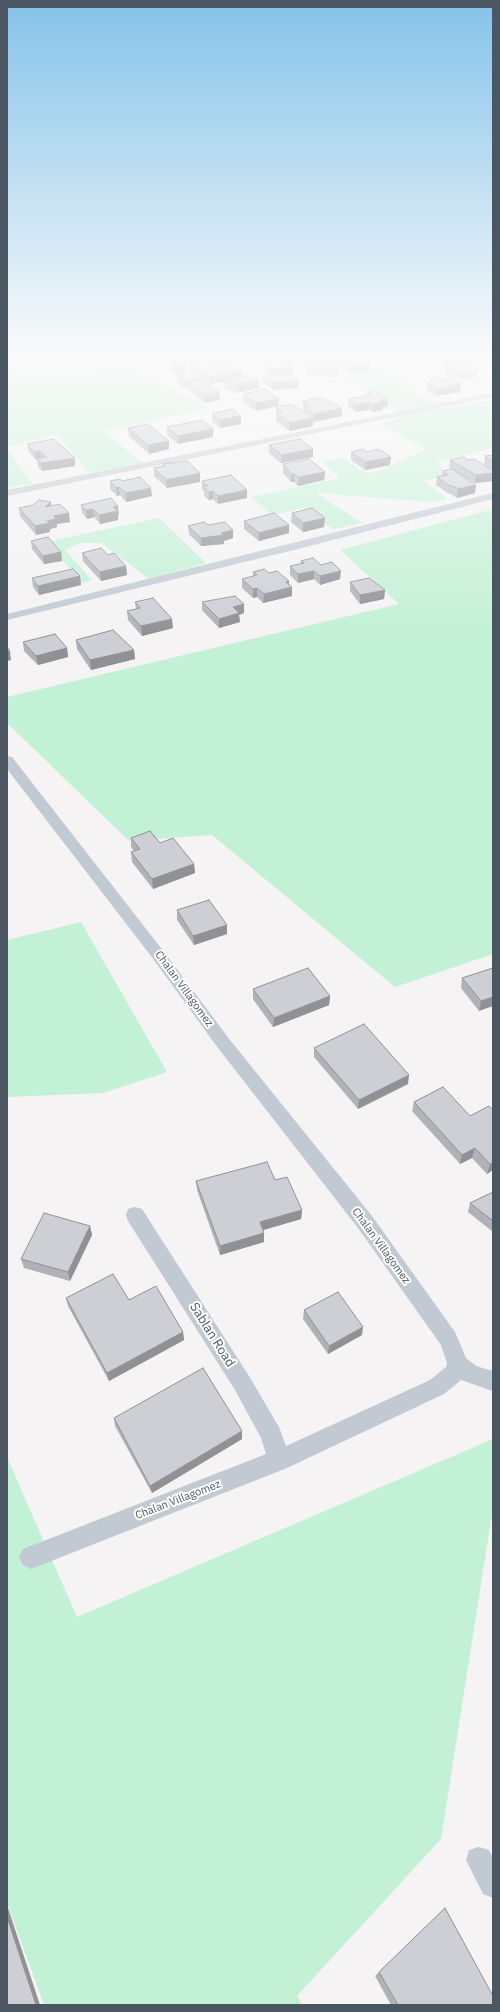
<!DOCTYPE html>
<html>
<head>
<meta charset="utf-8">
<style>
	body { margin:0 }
	#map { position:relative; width:500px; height:2012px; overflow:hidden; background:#f5f3f3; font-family:"IBM Plex Sans",sans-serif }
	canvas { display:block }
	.frame { position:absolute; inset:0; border:8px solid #4a5661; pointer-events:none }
</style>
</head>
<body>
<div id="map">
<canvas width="500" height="2012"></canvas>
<div class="frame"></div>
</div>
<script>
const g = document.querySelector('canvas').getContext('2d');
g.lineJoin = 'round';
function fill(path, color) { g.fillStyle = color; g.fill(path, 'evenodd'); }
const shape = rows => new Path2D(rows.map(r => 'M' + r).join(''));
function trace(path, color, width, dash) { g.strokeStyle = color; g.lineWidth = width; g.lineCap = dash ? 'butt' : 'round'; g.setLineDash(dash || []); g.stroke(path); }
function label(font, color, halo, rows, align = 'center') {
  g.font = font + ' "IBM Plex Sans",sans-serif'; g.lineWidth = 4; g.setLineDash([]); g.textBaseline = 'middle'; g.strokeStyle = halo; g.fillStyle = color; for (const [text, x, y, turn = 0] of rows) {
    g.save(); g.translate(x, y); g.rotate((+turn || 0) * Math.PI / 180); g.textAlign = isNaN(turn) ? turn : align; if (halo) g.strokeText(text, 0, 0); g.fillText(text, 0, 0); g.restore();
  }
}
const green = shape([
	[7,363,136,371,209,408,104,431,142,463,89,473,57,434,7,447],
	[401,365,439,367,437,373,397,380,444,409,493,400,493,448,436,463,449,475,424,481,447,499,430,502,316,493,362,523,333,529,303,508,273,515,251,497,340,478,323,462,343,457,359,470,374,473,426,449,380,424,406,416,344,377],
	[7,449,32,483,7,488],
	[493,509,493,954,395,987,212,835,129,841,7,723,7,697,399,604,340,550],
	[159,518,206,563,149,579,102,543,80,543,65,550,92,580,83,583,46,542],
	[81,922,167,1072,103,1093,7,1097,7,940],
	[493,1439,493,1508,441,1839,297,1996,302,2005,44,2005,7,1903,7,1457,77,1617]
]);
const street = shape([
	[7,356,148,358,493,357,493,361,148,362,7,360,7,356],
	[493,393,493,397,7,496,7,490,493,393],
	[493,493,493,499,290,551,7,620,7,614,493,493],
	[7,756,12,757,161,948,230,1040,372,1216,455,1332,466,1358,476,1366,493,1371,493,1391,461,1380,444,1394,287,1468,31,1569,23,1565,19,1557,23,1549,266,1454,261,1438,235,1390,128,1221,126,1215,128,1209,135,1207,142,1209,249,1376,279,1427,286,1446,430,1380,446,1367,447,1363,441,1345,358,1228,218,1048,151,956,7,769,7,756],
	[479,1847,489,1850,493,1858,493,1898,483,1894,466,1860,469,1850,479,1847]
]);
const wall = shape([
	[217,358,242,371,242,376,259,388,236,393,225,389,225,382,228,381,210,384,191,370,191,362,217,367,219,366,217,365],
	[273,359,293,374,289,374,298,380,298,388,273,390,263,383,263,376,270,375,265,371,265,364,273,362],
	[306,359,338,370,337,377,329,377,329,375,307,375],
	[444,359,472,366,478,370,477,377,474,377,474,379,461,379,447,376,444,366],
	[341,360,370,371,351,374,340,368],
	[171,362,186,372,176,374,171,370],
	[177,375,200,378,200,379,220,400,205,403,188,389,188,388,185,388,177,383],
	[430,379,460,392,436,396,427,390,427,383,429,382],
	[265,389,256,411,243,402,243,394],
	[367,393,388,399,387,407,383,407,383,410,372,412,369,410,356,412,348,407,348,399,367,396],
	[303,401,342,416,314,422,313,421,313,426,290,431,276,421,276,407,304,412,304,410,303,409],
	[212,414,241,424,220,428,212,421],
	[167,427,213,429,213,437,178,444,167,435],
	[128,428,169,441,169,449,149,454,129,436],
	[27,444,75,458,75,466,42,471,38,467,37,460,36,460,29,452],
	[269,445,313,457,281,463,269,453],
	[351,452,391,457,390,465,365,470,351,460],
	[493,455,493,481,475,483,462,476,475,493,457,498,450,493,449,494,436,485,437,477,442,476,443,471,451,469,449,468,450,460,468,460,492,470,484,465,485,456],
	[163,464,200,482,167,488,154,476,154,468,163,466],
	[283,464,325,472,324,480,298,486,294,482,291,482,283,473],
	[110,481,122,481,152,496,126,502,120,495,117,496,110,489],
	[202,481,247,498,218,504,213,499,209,500,204,496,204,491,202,490],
	[51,502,51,506,70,522,57,524,57,527,50,529,50,532,36,535,20,516,19,508],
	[81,505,119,515,118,515,118,520,100,524,94,517,87,519,82,513],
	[292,513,324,527,303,532,291,522],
	[244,521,289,533,259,541,244,529],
	[208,525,233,538,224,541,224,544,201,546,189,534,188,526],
	[31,541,61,552,62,561,44,564,32,549],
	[82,553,108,555,126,566,127,575,101,581,83,561],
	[301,561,321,565,340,579,320,585,314,579,298,583,290,575,290,566,300,564],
	[253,572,269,573,289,581,289,584,292,587,292,596,263,603,257,597,253,598,242,588,242,579,253,576],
	[80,576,81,585,39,595,33,587,32,578],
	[350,582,385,590,384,599,360,604,350,591],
	[135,602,173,628,142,636,128,620,127,611,136,609],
	[202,602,244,613,239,615,240,622,219,628,202,610],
	[76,640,134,650,135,659,91,670,77,649],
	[23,642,67,648,68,657,38,665,24,651],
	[131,838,160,843,194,864,195,873,153,889,132,862,131,852,134,851,131,847],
	[177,910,227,925,227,934,194,945,177,920],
	[493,968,479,1011,461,988,462,978],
	[253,989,330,996,329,1005,273,1027,253,999],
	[314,1048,408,1084,358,1109,314,1057],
	[443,1087,493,1170,487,1174,472,1158,460,1164,412,1111,414,1102],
	[275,1180,302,1210,301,1219,263,1230,264,1233,264,1242,220,1255,197,1190,196,1181],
	[493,1192,493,1232,468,1212,470,1203],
	[90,1226,92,1235,70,1281,24,1268,21,1259],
	[66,1298,129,1300,183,1332,184,1340,109,1381,68,1306],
	[304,1310,362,1335,328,1354,303,1319],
	[114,1418,242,1431,242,1439,152,1493,115,1426],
	[445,1908,493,2005,391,2005,375,1976]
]);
const shadedWall = shape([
	[370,363,370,371,351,374,352,367],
	[186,364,186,372,176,374,175,366],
	[293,366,293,374,274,377,274,370],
	[242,371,242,378,228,379,228,381,210,384,210,377],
	[200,378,200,385,188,382,188,388,185,388,185,381],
	[259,380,259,388,236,393,236,385],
	[298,380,298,388,273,390,273,383],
	[461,384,460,392,436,396,437,389],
	[219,392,220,400,205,403,205,395],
	[279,399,278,406,256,411,256,403],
	[388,399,387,407,383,407,383,410,372,412,373,404,380,400],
	[369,402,369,410,356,412,356,405],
	[342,408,342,416,314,422,314,414],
	[241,416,241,424,220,428,220,420],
	[313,418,313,426,290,431,290,423],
	[213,429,213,437,178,444,178,436],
	[169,441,169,449,149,454,148,445],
	[313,449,313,457,281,463,282,455],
	[40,451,41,459,37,459,37,460,36,460,35,452],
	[391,457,390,465,365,470,366,462],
	[75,458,75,466,42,471,41,463],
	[325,472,324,480,298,486,299,477],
	[200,473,200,482,167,488,166,480],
	[493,473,493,481,475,483,476,475],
	[292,474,294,474,294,482,291,482],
	[476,485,475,493,457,498,458,489],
	[119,487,120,495,117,496,116,488],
	[151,488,152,496,126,502,126,493],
	[247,490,247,498,218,504,218,496],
	[213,491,213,499,209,500,209,492],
	[51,502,52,511,45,507],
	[118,506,119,515,118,515,118,520,100,524,99,515,113,507],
	[93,509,94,517,87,519,86,510],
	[69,513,70,522,57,524,57,527,50,529,50,532,36,535,35,526,47,521,54,516],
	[325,518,324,527,303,532,303,523],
	[289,525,289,533,259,541,259,533],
	[233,530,233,538,224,541,224,544,201,546,201,538],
	[61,552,62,561,44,564,43,556],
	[126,566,127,575,101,581,100,572],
	[314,571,314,579,298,583,298,574],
	[341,571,340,579,320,585,320,576],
	[80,576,81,585,39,595,38,586],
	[289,581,289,588,292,587,292,596,263,603,264,594,286,582],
	[257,588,257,597,253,598,253,589],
	[385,590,384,599,360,604,360,595],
	[244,604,244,613,239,615,240,622,219,628,219,619,233,607],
	[172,619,173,628,142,636,141,626],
	[67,648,68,657,38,665,36,656],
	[134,650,135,659,91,670,90,660],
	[10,651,11,660,7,661,7,652],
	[194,864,195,873,153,889,152,879],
	[227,925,227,934,194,945,193,936],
	[330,996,329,1005,273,1027,274,1018],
	[493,997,493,1006,479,1011,481,1001],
	[409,1075,408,1084,358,1109,359,1100],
	[475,1148,472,1158,460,1164,462,1155],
	[493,1163,493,1170,487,1174,490,1164],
	[302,1210,301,1219,260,1231,260,1222],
	[90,1226,92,1235,70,1281,68,1272],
	[264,1233,264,1242,220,1255,220,1246],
	[363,1327,362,1335,328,1354,329,1346],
	[183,1332,184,1340,109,1381,107,1373],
	[242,1431,242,1439,152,1493,150,1486],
	[7,1905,40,2005,36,2005,7,1917]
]);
const building = shape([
	[222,357,242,371,210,377,191,362,207,359,217,367,227,365,217,358,222,357],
	[359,357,370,363,352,367,341,360,359,357],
	[280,358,293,366,274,370,265,364,276,362,273,359,280,358],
	[306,359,336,359,338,370,330,370,329,367,307,367,306,359],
	[444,359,469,359,472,366,477,366,478,370,474,370,475,372,462,372,448,369,444,359],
	[181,361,186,364,175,366,171,362,181,361],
	[192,372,200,378,185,381,177,375,192,372],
	[286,372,298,380,273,383,263,376,286,372],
	[249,374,259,380,236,385,225,382,231,380,228,379,249,374],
	[438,377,443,380,451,378,461,384,437,389,427,383,435,381,430,379,438,377],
	[202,379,219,392,205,395,188,382,202,379],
	[265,389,279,399,256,403,243,394,265,389],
	[376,391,388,399,380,400,383,402,373,404,369,402,356,405,348,399,370,395,367,393,376,391],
	[321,397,342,408,314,414,304,407,310,406,303,401,321,397],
	[292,404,313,418,290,423,276,413,282,412,276,407,292,404],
	[232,409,241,416,220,420,212,414,232,409],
	[202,420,213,429,178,436,167,427,202,420],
	[148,424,169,441,148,445,128,428,148,424],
	[54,439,75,458,41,463,37,459,46,457,40,451,35,452,27,444,54,439],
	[300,439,313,449,282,455,269,445,300,439],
	[363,449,367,452,379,449,391,457,366,462,351,452,363,449],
	[493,455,493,462,485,456,493,455],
	[464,457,468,460,474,459,493,471,493,473,476,475,450,460,464,457],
	[309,459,325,472,299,477,294,474,292,474,283,464,309,459],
	[187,461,200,473,166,480,154,468,165,466,163,464,187,461],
	[452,469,476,485,458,489,451,485,450,486,437,477,448,475,443,471,452,469],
	[231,475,247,490,218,496,213,491,209,492,204,487,208,486,202,481,231,475],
	[140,477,151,488,126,493,119,487,116,488,110,481,120,479,122,481,140,477],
	[111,498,118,506,113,507,118,511,99,515,93,509,86,510,81,505,111,498],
	[39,500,51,502,45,507,60,504,69,513,54,516,56,519,47,521,49,523,35,526,19,508,33,505,39,500],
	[312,508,325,518,303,523,292,513,312,508],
	[274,513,289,525,259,533,244,521,274,513],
	[204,522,208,525,225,522,233,530,221,533,224,535,201,538,188,526,204,522],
	[48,537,61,552,43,556,31,541,48,537],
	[101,548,108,555,114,553,126,566,100,572,82,553,101,548],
	[313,558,321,565,332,562,341,571,320,576,314,571,298,574,290,566,304,563,301,561,313,558],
	[73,569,80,576,38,586,32,578,73,569],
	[264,569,269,573,277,571,289,581,286,582,292,587,264,594,257,588,253,589,242,579,257,575,253,572,264,569],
	[369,578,385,590,360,595,350,582,369,578],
	[235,596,244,604,233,607,239,613,219,619,202,602,235,596],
	[153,598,172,619,141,626,127,611,140,608,135,602,153,598],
	[113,630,134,650,90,660,76,640,113,630],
	[55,634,67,648,36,656,23,642,55,634],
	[7,647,10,651,7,652,7,647],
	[150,831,160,843,173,838,194,864,152,879,131,852,140,849,131,838,150,831],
	[209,900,227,925,193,936,177,910,209,900],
	[308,968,330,996,274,1018,253,989,308,968],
	[493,968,493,997,481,1001,462,978,493,968],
	[364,1024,409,1075,359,1100,314,1048,364,1024],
	[443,1087,470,1116,489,1106,493,1110,493,1163,490,1164,475,1148,462,1155,414,1102,443,1087],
	[267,1162,275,1180,287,1177,302,1210,260,1222,264,1233,220,1246,196,1181,267,1162],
	[493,1192,493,1221,470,1203,493,1192],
	[44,1213,90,1226,68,1272,21,1259,44,1213],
	[113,1274,129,1300,156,1286,183,1332,107,1373,66,1298,113,1274],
	[338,1292,363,1327,329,1346,304,1310,338,1292],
	[203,1368,242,1431,150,1486,114,1418,203,1368],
	[445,1908,493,1996,493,2005,398,2005,379,1972,445,1908],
	[7,1917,36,2005,7,2005,7,1917]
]);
const streetNames = [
	["Chalan Villagomez",184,989,54],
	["Chalan Villagomez",381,1246,54],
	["Chalan Villagomez",178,1500,-21]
];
const nearStreetnames = [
	["Sablan Road",212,1335,58]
];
fill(green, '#c3f1d5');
fill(street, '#c1cad2');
fill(wall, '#b0b2b7');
fill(shadedWall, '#909195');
fill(building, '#cdcfd5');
trace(building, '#909195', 1);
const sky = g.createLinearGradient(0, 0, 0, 634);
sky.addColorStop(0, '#85c3ea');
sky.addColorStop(0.56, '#fafafa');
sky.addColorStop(1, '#fafafa00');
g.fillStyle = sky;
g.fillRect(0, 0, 500, 634);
label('11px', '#4a5661', '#fff', streetNames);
label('13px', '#4a5661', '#fff', nearStreetnames);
</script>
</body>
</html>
